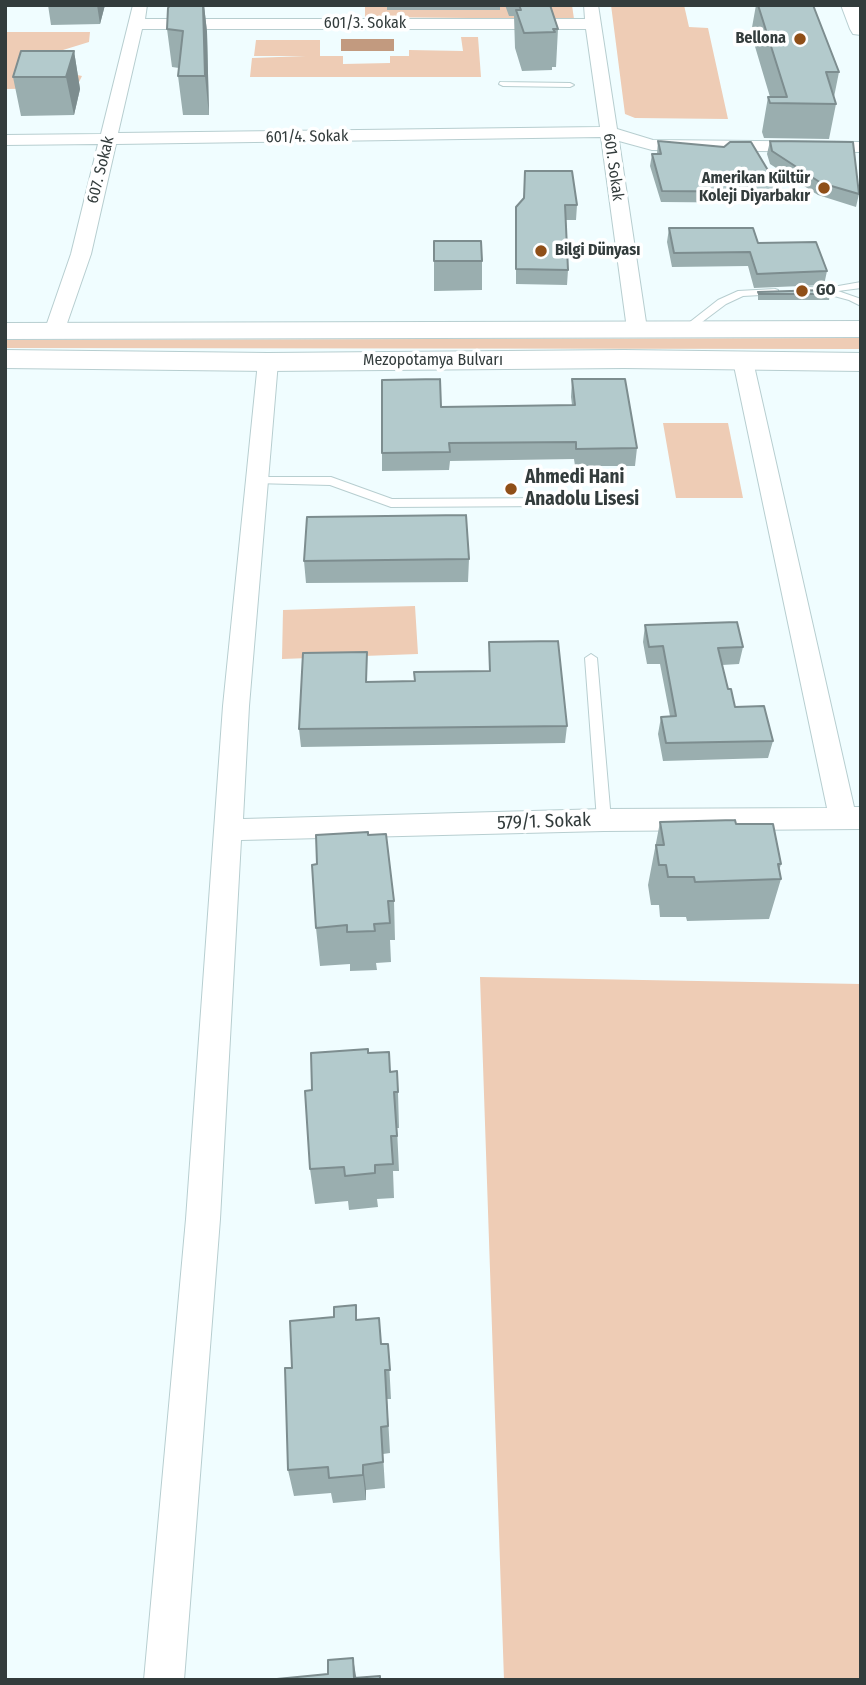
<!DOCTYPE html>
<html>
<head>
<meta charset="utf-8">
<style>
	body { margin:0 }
	#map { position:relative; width:866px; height:1685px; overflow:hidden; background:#f0fdff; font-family:"Fira Sans Condensed",sans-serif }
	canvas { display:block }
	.frame { position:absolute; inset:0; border:7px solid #333c3c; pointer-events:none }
</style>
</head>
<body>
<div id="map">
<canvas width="866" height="1685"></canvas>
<div class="frame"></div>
</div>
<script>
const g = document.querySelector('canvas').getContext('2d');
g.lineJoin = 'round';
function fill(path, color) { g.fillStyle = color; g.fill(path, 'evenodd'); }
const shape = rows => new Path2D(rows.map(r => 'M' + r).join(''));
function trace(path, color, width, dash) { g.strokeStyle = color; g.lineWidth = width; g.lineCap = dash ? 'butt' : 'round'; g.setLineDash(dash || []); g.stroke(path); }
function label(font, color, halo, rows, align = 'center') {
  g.font = font + ' "Fira Sans Condensed",sans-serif'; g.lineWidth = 7; g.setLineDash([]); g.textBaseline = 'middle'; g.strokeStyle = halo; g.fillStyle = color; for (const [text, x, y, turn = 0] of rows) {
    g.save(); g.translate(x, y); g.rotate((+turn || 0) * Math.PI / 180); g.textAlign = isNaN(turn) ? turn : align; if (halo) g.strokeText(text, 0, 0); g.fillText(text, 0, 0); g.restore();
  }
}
const green = shape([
	[365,5,572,5,574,19,365,17],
	[611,5,684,5,689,27,708,28,728,119,635,118,625,114],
	[5,32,90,32,89,42,63,50,54,58,63,72,82,76,76,88,5,89],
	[461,37,478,37,481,77,250,77,252,58,306,56,254,56,256,40,320,40,320,56,343,56,343,64,390,63,390,56,409,56,409,50,463,51],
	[861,338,861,349,5,348,5,340],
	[663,423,728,423,743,498,676,498],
	[415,606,418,654,282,659,283,610],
	[480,977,861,984,861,1680,504,1680]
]);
const water = shape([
	[341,39,394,39,394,51,341,51]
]);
const service = shape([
	[500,82,570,83,574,85,570,87,503,86,499,84,500,82],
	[861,282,861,288,838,291,861,299,861,306,849,300,823,293,809,293,804,290,809,287,827,288,861,282],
	[775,289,778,290,778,294,743,296,726,304,690,331,681,329,718,300,738,291,775,289],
	[258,477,331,477,392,499,553,498,559,502,553,506,391,507,330,485,254,483,252,481,258,477],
	[591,654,597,658,611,820,604,825,597,820,585,658,591,654]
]);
const minor = shape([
	[133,5,147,5,145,19,585,19,584,5,598,5,617,129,653,140,861,142,861,152,652,150,619,141,647,329,644,333,637,335,630,333,627,329,601,137,116,144,91,254,64,332,61,336,54,338,47,336,44,332,71,254,98,144,5,145,5,135,101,134,133,5],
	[142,29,586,29,600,127,118,133,142,29],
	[743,355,750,357,753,361,854,807,861,807,861,829,604,831,241,840,220,1219,184,1680,144,1680,186,1219,223,706,258,362,261,358,268,356,275,358,278,362,249,706,243,819,604,809,827,808,733,361,736,357,743,355]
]);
const primary = shape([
	[841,5,861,5,861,35,853,34,850,29,841,5],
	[861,321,861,337,5,339,5,323,861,321],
	[5,350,268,353,624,350,861,353,861,371,624,368,268,371,5,368,5,350]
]);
const wall = shape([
	[48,5,105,5,100,24,51,25],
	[170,5,204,5,207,32,209,115,183,115,178,76,179,68,172,67,167,29],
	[387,5,500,5,500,10,387,10],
	[505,5,550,5,558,29,556,67,552,67,552,70,522,71,515,48,514,16,509,16],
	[756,5,813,5,839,72,834,97,836,104,829,139,764,138,762,132,768,97,770,97,751,33],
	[74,51,80,89,74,115,21,116,13,77],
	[658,141,781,192,779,203,661,202,650,166,652,154,657,154],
	[770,141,859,194,856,207,818,195,770,164,767,154],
	[577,205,576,220,566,220,568,270,567,285,516,284,516,207],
	[669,228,758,243,827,271,824,285,754,288,748,266,672,267,667,242],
	[434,241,482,261,482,290,434,291],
	[758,292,830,294,829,300,758,300],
	[572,379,637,448,635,466,575,466,574,459,450,461,449,470,382,471,382,453,441,407,572,405,571,397],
	[469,559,468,582,306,583,304,561],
	[645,625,743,647,739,664,722,665,728,689,735,707,773,741,768,758,663,761,658,734,661,717,670,716,660,664,647,664,643,642],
	[489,642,567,726,565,743,301,747,299,729,367,669,367,682,414,681,489,671],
	[660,822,736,824,781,864,779,871,781,879,769,919,687,921,686,917,660,917,659,905,651,905,648,885],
	[368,835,394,901,395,940,390,940,391,962,376,963,377,970,350,971,350,964,320,966,316,928],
	[368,1053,390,1072,398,1092,399,1128,397,1128,399,1171,393,1171,394,1198,377,1199,378,1207,349,1210,348,1201,315,1204,310,1169,312,1090],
	[357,1320,381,1344,388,1344,391,1399,387,1399,390,1453,383,1454,385,1488,366,1490,366,1500,333,1503,331,1493,294,1496,288,1470,292,1368]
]);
const shadedWall = shape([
	[97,5,105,5,100,24],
	[203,5,204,5,207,32,209,115,205,76],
	[74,51,80,89,74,115,66,77],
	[363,1465,366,1490,366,1500,363,1475],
	[353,1658,356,1676,357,1680,354,1680]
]);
const building = shape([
	[170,5,203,5,205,76,178,76,183,31,167,29,168,8,170,5],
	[519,5,550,5,558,29,553,29,555,32,524,33,516,10,521,10,519,5],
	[758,5,813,5,839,72,826,72,836,104,770,103,768,97,787,97,758,5],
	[21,51,74,51,66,77,13,77,21,51],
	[658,141,724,147,730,142,751,142,781,192,662,191,652,154,661,154,658,141],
	[770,141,853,142,859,194,821,183,772,151,770,141],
	[525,171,572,171,577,205,565,205,568,270,516,269,516,207,524,198,525,171],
	[669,228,753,228,758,243,816,242,827,271,757,274,750,252,674,253,669,228],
	[434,241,481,241,482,261,434,261,434,241],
	[824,290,830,294,759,294,758,292,824,290],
	[440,379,441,407,575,405,572,379,625,379,637,448,576,449,576,442,449,443,450,452,382,453,382,380,440,379],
	[466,515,469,559,304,561,307,517,466,515],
	[737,622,743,647,718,648,728,689,731,689,735,707,764,706,773,741,666,743,661,717,676,716,663,646,649,647,645,625,737,622],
	[558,641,567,726,299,729,303,653,367,652,366,682,415,681,414,672,490,671,489,642,558,641],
	[735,820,736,824,773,824,781,864,778,864,781,879,695,882,694,877,668,877,666,865,659,865,656,845,664,845,660,822,735,820],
	[368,832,368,835,386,834,394,901,388,901,390,923,374,924,375,931,347,932,347,925,316,928,312,865,317,864,316,835,368,832],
	[368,1049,368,1053,389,1052,390,1072,397,1071,398,1092,394,1092,397,1136,391,1136,393,1164,375,1165,375,1173,345,1176,344,1167,310,1169,305,1091,312,1090,311,1053,368,1049],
	[356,1305,356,1320,379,1318,381,1344,388,1344,390,1370,385,1370,388,1426,381,1427,383,1462,363,1465,363,1475,329,1478,328,1467,288,1470,285,1368,292,1368,290,1321,334,1317,334,1307,356,1305],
	[353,1658,354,1678,380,1676,380,1680,277,1680,277,1679,328,1674,328,1660,353,1658]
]);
const markers = [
	[800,39,7,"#8f4f18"],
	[824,188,7,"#8f4f18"],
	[541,251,7,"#8f4f18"],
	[802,291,7,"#8f4f18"],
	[511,489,7,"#8f4f18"]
];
const farStreetnames = [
	["601/3. Sokak",365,24],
	["601/4. Sokak",307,137,-1],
	["601. Sokak",613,167,82],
	["607. Sokak",101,170,-76],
	["Mezopotamya Bulvarı",433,361]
];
const farPoinames = [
	["Bellona",786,39],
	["Amerikan Kültür",810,179],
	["Koleji Diyarbakır",810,197],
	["Bilgi Dünyası",555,251,"left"],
	["GO",816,291,"left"]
];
const poiNames = [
	["Ahmedi Hani",525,478],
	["Anadolu Lisesi",525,500]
];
const streetNames = [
	["579/1. Sokak",544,822,-2]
];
fill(green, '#eeccb5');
fill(water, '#c29a7f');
trace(service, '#b7ced0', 2);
trace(minor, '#b7ced0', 2);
trace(primary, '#b7ced0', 2);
fill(service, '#fff');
fill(minor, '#fff');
fill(primary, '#fff');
fill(wall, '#9aaeaf');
fill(shadedWall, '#7d8d8f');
fill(building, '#b3cacc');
trace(building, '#7d8d8f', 2);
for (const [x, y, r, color] of markers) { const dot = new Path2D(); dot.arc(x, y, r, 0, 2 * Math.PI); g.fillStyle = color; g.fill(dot); trace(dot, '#fff', 2.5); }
label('16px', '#333c3c', '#fff', farStreetnames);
label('bold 16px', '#333c3c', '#fff', farPoinames, 'right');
label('bold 19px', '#333c3c', '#fff', poiNames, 'left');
label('19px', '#333c3c', '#fff', streetNames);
</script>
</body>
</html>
